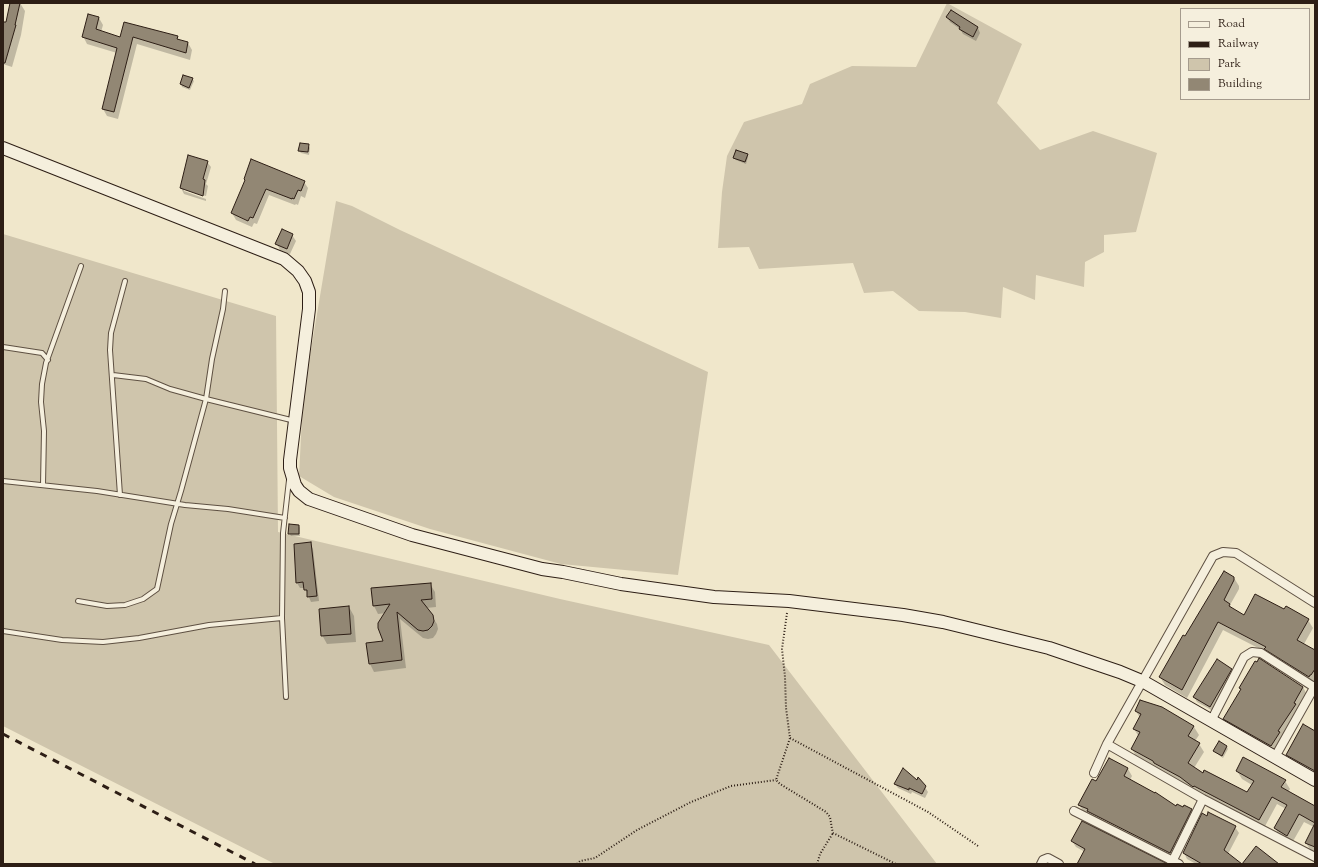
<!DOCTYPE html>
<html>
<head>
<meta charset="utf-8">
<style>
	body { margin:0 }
	#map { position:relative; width:1318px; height:867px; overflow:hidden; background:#f0e7cb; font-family:"Sorts Mill Goudy",serif }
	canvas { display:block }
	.frame { position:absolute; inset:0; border:4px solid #2d1e15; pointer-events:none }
	.legend { position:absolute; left:1180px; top:8px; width:130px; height:92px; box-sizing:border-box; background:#f5efdd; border:1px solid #a59b8d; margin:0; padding:5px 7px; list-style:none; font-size:12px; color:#2d1e15 }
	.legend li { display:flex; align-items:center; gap:8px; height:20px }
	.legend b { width:20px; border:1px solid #a59b8d }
</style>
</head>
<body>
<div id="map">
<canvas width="1318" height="867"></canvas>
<div class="frame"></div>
<ul class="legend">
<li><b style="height:5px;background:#f5efdd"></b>Road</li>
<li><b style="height:5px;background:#2d1e15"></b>Railway</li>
<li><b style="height:11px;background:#cfc5ac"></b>Park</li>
<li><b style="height:11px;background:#928774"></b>Building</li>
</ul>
</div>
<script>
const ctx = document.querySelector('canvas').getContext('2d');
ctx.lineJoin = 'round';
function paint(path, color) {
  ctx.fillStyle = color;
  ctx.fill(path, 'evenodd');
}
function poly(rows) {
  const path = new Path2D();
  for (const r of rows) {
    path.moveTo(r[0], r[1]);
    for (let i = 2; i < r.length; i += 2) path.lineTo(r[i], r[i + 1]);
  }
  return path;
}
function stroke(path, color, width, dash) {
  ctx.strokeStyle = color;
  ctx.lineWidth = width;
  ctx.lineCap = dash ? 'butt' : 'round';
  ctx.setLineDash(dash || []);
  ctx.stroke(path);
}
paint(poly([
	[947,3,1022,44,997,103,1040,150,1093,131,1157,153,1136,232,1104,235,1104,252,1085,262,1084,287,1036,275,1035,300,1003,287,1001,318,965,312,919,311,893,291,864,293,853,263,759,269,749,247,718,248,722,192,727,156,744,122,802,104,810,84,852,66,916,67],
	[336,201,352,206,400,230,708,372,678,575,561,564,430,529,334,497,299,476,303,397],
	[3,234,276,316,278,532,560,599,769,645,937,864,275,864,3,726]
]), '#cfc5ac');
paint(poly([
	[11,3,20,3,25,11,21,35,12,67,3,64,3,25,7,24],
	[951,12,978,28,980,33,976,41,963,34,960,29,950,22,947,17],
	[89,15,99,18,103,25,101,32,121,38,125,24,177,37,179,41,188,43,192,50,190,60,137,44,118,119,107,116,103,109,117,53,87,44,83,36],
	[192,79,194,81,190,90,182,87,181,84],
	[308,145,310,148,309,155,301,153,299,151],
	[747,155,748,157,746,164,736,160,734,158],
	[207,162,211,167,206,184,208,186,206,196,184,189,184,191,206,199,206,201,184,194,181,188],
	[246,181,304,182,308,188,305,198,301,196,298,205,296,204,295,205,269,195,257,224,254,223,252,227,236,220,232,213],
	[292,235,296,241,290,254,280,250,277,244],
	[299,526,300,528,300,536,291,536,289,533],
	[310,543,313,549,319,601,311,602,305,588,300,588,297,583],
	[1234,578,1239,586,1239,589,1230,605,1232,609,1244,616,1285,611,1308,620,1313,628,1304,644,1315,651,1315,682,1314,685,1268,653,1223,630,1187,698,1165,685,1160,677,1186,638],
	[430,584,435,592,436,607,426,608,437,624,438,629,436,634,433,638,428,639,423,638,400,619,406,668,374,672,370,664,367,644,385,642,386,613,378,614,374,606],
	[349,607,354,616,356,642,327,644,322,635],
	[1231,669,1234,674,1213,711,1197,702,1194,697],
	[1303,687,1307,695,1276,753,1228,726,1224,719,1242,690],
	[1136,711,1194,727,1199,735,1195,741,1199,744,1204,752,1194,768,1203,774,1248,794,1252,785,1242,779,1237,771,1285,781,1290,789,1288,792,1315,807,1315,853,1311,851,1306,843,1314,827,1304,822,1292,843,1280,837,1275,828,1286,809,1277,804,1264,828,1199,794,1137,758,1132,749,1139,737,1134,729,1140,718],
	[1315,732,1315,776,1292,763,1287,755],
	[1227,747,1228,749,1223,758,1216,753,1214,751],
	[1109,759,1128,769,1132,776,1130,780,1177,808,1191,809,1196,816,1174,860,1092,818,1090,814,1084,812,1079,805,1097,783],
	[895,784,925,787,928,792,925,798,912,792,911,794,898,788],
	[1235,827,1239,833,1228,854,1241,864,1196,864,1187,859,1184,853],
	[1072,841,1165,864,1078,864,1085,852,1076,847]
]), '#0003');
const building = poly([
	[10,3,20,3,15,25,16,25,5,63,3,63,3,22,6,22,10,3],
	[951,10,978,27,973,37,959,29,960,27,946,17,951,10],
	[88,14,99,17,96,29,120,37,124,22,178,36,177,39,188,42,186,53,133,37,114,112,102,109,117,48,82,37,88,14],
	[183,75,193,78,189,88,180,84,183,75],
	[300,143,309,144,308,152,298,151,300,143],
	[736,150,748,154,745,162,733,158,736,150],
	[188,155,208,161,203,179,205,180,203,196,180,188,188,155],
	[251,159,305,181,301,191,298,190,294,199,292,198,292,199,266,189,253,218,250,217,248,221,231,213,245,180,244,179,251,159],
	[282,229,293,234,287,249,275,244,282,229],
	[289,524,299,525,299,534,288,534,289,524],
	[311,542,317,596,307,597,307,590,304,590,303,582,296,583,294,544,311,542],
	[1224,571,1234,577,1234,580,1224,600,1230,604,1229,606,1244,615,1255,594,1284,609,1286,606,1309,619,1297,640,1315,650,1315,669,1311,675,1310,675,1309,677,1264,649,1266,647,1218,622,1182,690,1159,677,1183,635,1185,636,1224,571],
	[431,583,432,599,421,600,433,615,434,621,432,626,428,630,423,631,418,630,397,612,402,660,369,664,366,643,383,641,378,628,378,623,390,604,373,606,371,588,431,583],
	[349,606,351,634,321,636,319,609,349,606],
	[1259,658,1303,687,1294,703,1296,704,1278,731,1280,732,1271,746,1223,719,1241,689,1239,688,1255,661,1257,662,1259,658],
	[1217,659,1232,669,1210,707,1193,697,1217,659],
	[1140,700,1162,707,1194,726,1188,736,1200,743,1188,763,1203,773,1204,770,1247,792,1254,781,1236,771,1243,757,1286,780,1281,787,1315,806,1315,847,1305,843,1315,823,1299,814,1287,836,1274,828,1287,805,1272,797,1259,820,1194,786,1193,787,1180,777,1154,763,1153,761,1131,749,1140,732,1133,729,1141,714,1135,711,1140,700],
	[1303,724,1315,731,1315,771,1286,755,1303,724],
	[1219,741,1227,746,1222,756,1213,751,1219,741],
	[1109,758,1128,768,1124,776,1155,793,1155,792,1176,806,1177,804,1183,807,1184,805,1192,809,1170,853,1087,811,1088,809,1078,805,1092,779,1096,781,1109,758],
	[903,768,917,780,918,777,926,786,922,794,909,788,909,790,894,784,903,768],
	[1208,812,1236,826,1224,850,1242,864,1256,846,1279,864,1202,864,1183,853,1202,813,1207,816,1208,812],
	[1082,821,1166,863,1166,864,1077,864,1085,849,1071,841,1082,821]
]);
paint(building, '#928774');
stroke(building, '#2d1e15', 1);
const lane = poly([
	[3,347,42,353,48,360],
	[113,375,146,379,170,389,206,399,295,421],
	[3,481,97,491,185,505,228,509,285,518],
	[43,485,44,431,41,402,42,384,46,363,81,266],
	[120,495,110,350,111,333,125,281],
	[78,601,107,606,125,605,143,599,157,589,171,524,181,491,206,399,212,359,223,309,225,291],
	[3,631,62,640,103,642,139,638,209,625,282,618],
	[286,697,282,618,283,533,289,480]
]);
const street = poly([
	[1211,721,1244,657,1252,652,1261,653,1314,687],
	[1107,744,1203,799,1315,857],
	[1275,757,1315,686],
	[1094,773,1107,744,1213,556,1223,552,1236,553,1315,603],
	[1074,811,1179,864],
	[1041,864,1043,860,1048,858,1059,864],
	[1171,864,1203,799]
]);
const secondary = poly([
	[3,148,284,259,298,271,305,281,309,292,309,309,290,460,290,468,295,485,299,491,309,499,412,535,542,569,563,572,621,584,714,597,789,601,903,615,943,622,1049,648,1120,672,1144,682,1315,780]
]);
stroke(lane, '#5e5042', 6);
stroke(street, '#5e5042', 10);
stroke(secondary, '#2d1e15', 14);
stroke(poly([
	[787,613,782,649,785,677,786,708,790,738,776,780,780,784,826,812,830,817,832,829,833,833,835,834,896,864],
	[790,738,928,812,978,846],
	[577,864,580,861,595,858,637,830,691,802,731,786,776,780],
	[817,864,820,854,833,833]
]), '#2d1e15', 2, [1, 2]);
stroke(lane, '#f5efdd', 4);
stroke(street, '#f5efdd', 8);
stroke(secondary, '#f5efdd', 12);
stroke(poly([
	[3,734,255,864]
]), '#2d1e15', 3, [7, 7]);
</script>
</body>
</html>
